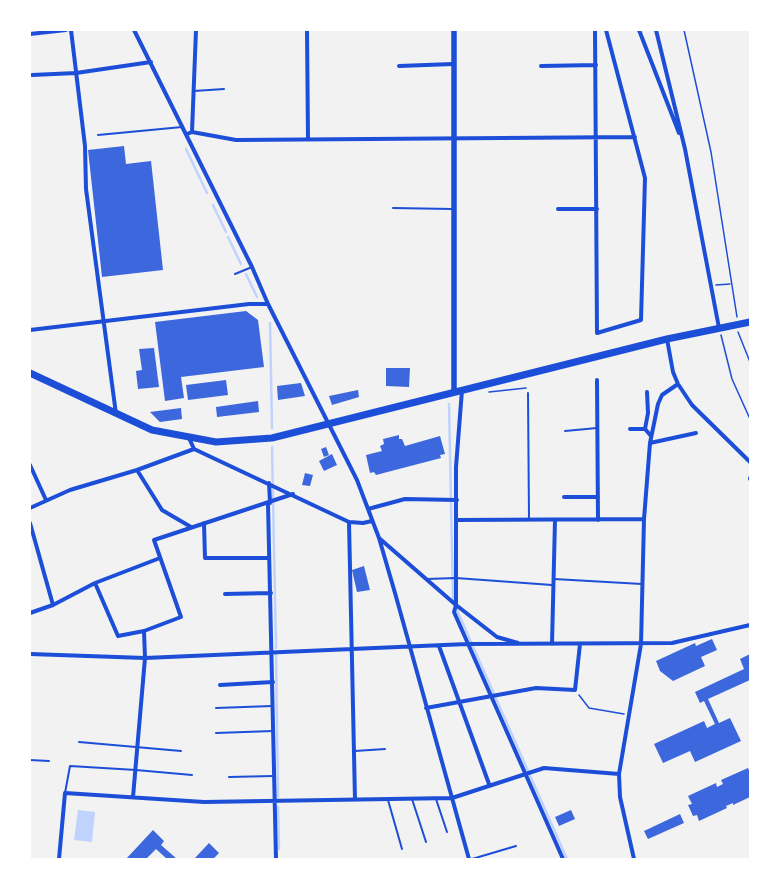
<!DOCTYPE html>
<html>
<head>
<meta charset="utf-8">
<style>
	body { margin:0 }
	#map { position:relative; width:780px; height:889px; overflow:hidden; background:#f2f2f2; font-family:Montserrat,sans-serif }
	canvas { display:block }
	.frame { position:absolute; inset:0; border:31px solid #fff; pointer-events:none }
</style>
</head>
<body>
<div id="map">
<canvas width="780" height="889"></canvas>
<div class="frame"></div>
</div>
<script>
const ctx = document.querySelector('canvas').getContext('2d');
ctx.lineJoin = 'round';
function paint(path, color) {
  ctx.fillStyle = color;
  ctx.fill(path, 'evenodd');
}
function poly(rows) {
  const path = new Path2D();
  for (const r of rows) {
    path.moveTo(r[0], r[1]);
    for (let i = 2; i < r.length; i += 2) path.lineTo(r[i], r[i + 1]);
  }
  return path;
}
function stroke(path, color, width, dash) {
  ctx.strokeStyle = color;
  ctx.lineWidth = width;
  ctx.lineCap = dash ? 'butt' : 'round';
  ctx.setLineDash(dash || []);
  ctx.stroke(path);
}
paint(poly([
	[78,810,95,812,92,842,74,840]
]), '#bfd3fe');
stroke(poly([
	[186,149,207,193],
	[213,205,226,232],
	[228,237,241,264],
	[246,274,257,297],
	[270,323,272,428],
	[449,404,453,599,454,603],
	[272,447,276,648],
	[456,608,567,859],
	[276,655,278,797],
	[278,807,279,849]
]), '#bfd3fe', 2.5);
paint(poly([
	[124,146,126,164,151,161,163,270,102,277,88,150],
	[246,311,258,320,264,367,181,377,184,398,165,401,155,322],
	[154,348,159,387,138,389,136,371,142,370,139,349],
	[386,368,410,368,409,387,386,386],
	[226,380,228,395,188,400,186,385],
	[301,383,305,396,278,400,277,386],
	[358,390,359,397,332,405,329,396],
	[258,401,259,412,217,417,216,407],
	[181,408,182,419,160,422,150,412],
	[399,435,399,439,402,439,405,446,440,436,445,454,440,455,441,458,376,475,374,472,370,473,366,455,382,451,380,446,384,444,383,439],
	[326,447,329,455,324,457,321,449],
	[332,454,337,465,324,471,319,461],
	[305,473,313,475,310,486,302,485],
	[364,566,370,590,357,592,352,570],
	[712,639,717,650,701,657,705,666,673,681,660,671,656,661,695,643,696,646],
	[750,654,750,680,708,699,719,723,730,718,741,741,695,762,690,751,663,763,654,744,704,721,707,728,715,724,704,701,700,703,695,692,744,669,740,659],
	[748,768,750,773,750,797,733,805,733,803,726,806,727,808,699,821,697,815,693,816,688,805,692,804,688,796,716,783,717,787,723,784,721,780],
	[571,810,575,819,559,826,555,817],
	[680,814,684,823,648,839,644,831],
	[153,830,164,841,161,845,177,859,167,859,156,849,146,859,126,859],
	[209,843,219,853,213,859,194,859]
]), '#3d67dc');
stroke(poly([
	[684,30,711,152,737,317],
	[716,285,730,284],
	[738,332,750,362],
	[721,335,732,379,750,419],
	[489,392,526,388],
	[579,695,589,708,624,714]
]), '#1d4ed8', 1.5);
stroke(poly([
	[194,91,224,89],
	[98,135,182,127],
	[393,208,452,209],
	[235,274,252,267],
	[528,393,529,519],
	[565,431,597,428],
	[427,579,456,578,552,585],
	[554,579,642,584],
	[216,708,272,706],
	[216,733,273,731],
	[79,742,181,751],
	[355,751,385,749],
	[30,760,49,761],
	[229,777,273,776],
	[65,793,70,766,136,770,192,775],
	[412,799,426,842],
	[436,799,447,832],
	[388,800,402,849],
	[472,859,516,846]
]), '#1d4ed8', 2);
stroke(poly([
	[71,30,85,146,86,189,116,414],
	[134,30,252,267,268,304,357,480,379,538,395,593,469,859],
	[307,30,308,139],
	[595,30,597,333,641,320,645,178,606,30],
	[639,30,679,133],
	[656,30,685,149,719,328],
	[30,34,66,30],
	[399,66,453,64],
	[541,66,596,65],
	[32,75,76,73,151,62],
	[192,132,196,30],
	[187,134,192,132,236,140,635,137],
	[558,209,597,209],
	[30,330,249,304,268,304],
	[667,339,673,372,678,384,692,405,750,462],
	[597,380,598,520],
	[462,390,456,467,456,605,454,612,563,859],
	[647,392,648,413,645,429,651,436],
	[630,429,645,429],
	[189,438,194,449,349,522,363,523,372,521],
	[650,443,696,433],
	[30,465,46,500],
	[137,470,162,510,191,527],
	[750,478,750,479],
	[269,483,270,503],
	[564,497,598,497],
	[268,504,276,859],
	[30,508,70,490,137,470,194,449],
	[368,509,405,499,457,500],
	[457,520,644,519],
	[349,522,355,800],
	[30,523,53,605],
	[204,523,205,558,269,558],
	[379,538,456,605,497,637,518,643],
	[95,583,118,636,144,631,181,617,154,540,293,494],
	[225,594,271,593],
	[30,613,53,605,95,583,160,558],
	[552,644,555,520],
	[439,646,489,784],
	[30,654,145,658,467,644,672,643,750,625],
	[220,685,273,682],
	[426,708,536,688,575,690,580,644],
	[133,797,145,658,144,631],
	[59,859,65,793,204,802,452,798,544,768,619,774],
	[634,859,620,797,619,774,641,644,644,519,650,443,658,404,662,395,678,384]
]), '#1d4ed8', 4);
stroke(poly([
	[454,30,454,392]
]), '#1d4ed8', 5.5);
stroke(poly([
	[30,373,152,430,216,442,272,438,667,339,750,322]
]), '#1d4ed8', 7);
</script>
</body>
</html>
